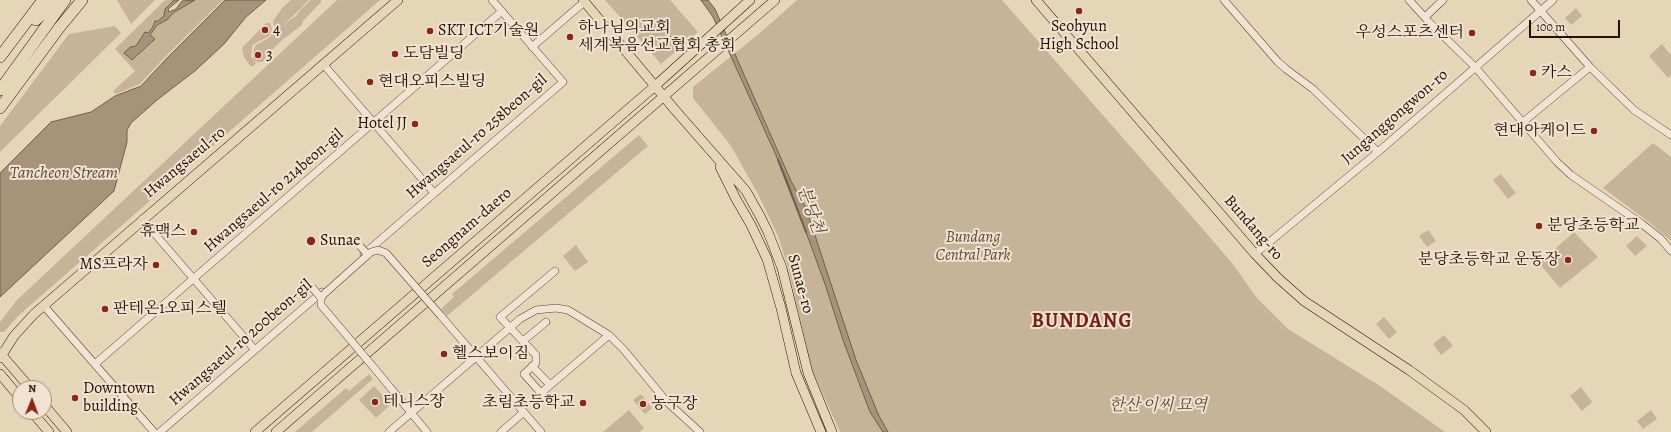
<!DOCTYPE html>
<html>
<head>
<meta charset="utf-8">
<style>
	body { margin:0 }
	#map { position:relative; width:1671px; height:432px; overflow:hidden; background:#e6d6b8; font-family:Alegreya,serif }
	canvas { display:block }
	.north { position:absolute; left:12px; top:380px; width:40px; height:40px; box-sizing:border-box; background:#efe4d1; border:1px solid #a18e7f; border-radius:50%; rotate:1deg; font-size:11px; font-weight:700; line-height:16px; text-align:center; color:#2c0d03 }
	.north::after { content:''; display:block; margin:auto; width:14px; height:18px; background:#8f2418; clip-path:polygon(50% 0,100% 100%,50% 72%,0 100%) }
	.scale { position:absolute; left:1529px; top:20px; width:91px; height:18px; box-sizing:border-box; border:2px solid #2c0d03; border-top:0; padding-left:5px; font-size:12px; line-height:14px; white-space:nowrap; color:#2c0d03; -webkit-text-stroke:3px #efe4d1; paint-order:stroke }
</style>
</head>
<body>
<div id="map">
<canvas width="1671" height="432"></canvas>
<div class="north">N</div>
<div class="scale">100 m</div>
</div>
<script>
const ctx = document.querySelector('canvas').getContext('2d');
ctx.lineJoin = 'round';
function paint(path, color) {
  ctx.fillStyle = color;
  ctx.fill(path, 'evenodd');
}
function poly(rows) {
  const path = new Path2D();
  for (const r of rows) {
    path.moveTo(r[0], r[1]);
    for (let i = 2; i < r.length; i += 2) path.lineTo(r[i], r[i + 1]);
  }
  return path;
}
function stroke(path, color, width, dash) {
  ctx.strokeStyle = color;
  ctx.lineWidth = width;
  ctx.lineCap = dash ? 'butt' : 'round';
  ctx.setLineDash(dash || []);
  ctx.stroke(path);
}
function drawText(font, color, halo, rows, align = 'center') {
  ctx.font = font + ' Alegreya,"Noto Serif KR",serif';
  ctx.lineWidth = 4;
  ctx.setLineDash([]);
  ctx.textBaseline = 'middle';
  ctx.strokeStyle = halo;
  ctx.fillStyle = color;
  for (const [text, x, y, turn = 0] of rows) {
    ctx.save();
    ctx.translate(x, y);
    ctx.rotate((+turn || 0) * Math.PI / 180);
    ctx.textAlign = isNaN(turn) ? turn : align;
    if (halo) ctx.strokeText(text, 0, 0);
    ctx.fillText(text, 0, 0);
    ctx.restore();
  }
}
paint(poly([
	[117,0,155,0,131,24],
	[165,0,174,0,165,9,164,16,153,24,148,34,145,32,136,46,130,47,124,53,132,60,155,39,150,35,157,25,167,20,173,13,195,0,223,0,166,56,140,84,116,94,113,91,135,71,115,49],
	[291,0,309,0,292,17,281,26,274,26,273,21,275,18,282,8],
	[311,0,321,0,321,2,303,21,302,25,282,40,269,53,263,62,257,62,253,59,254,48,256,45,270,37,273,31,296,16,300,10],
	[337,0,380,0,18,316,4,332,0,332,0,322,17,300],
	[605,0,670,0,698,32,661,64],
	[797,0,1002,0,1201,227,1232,263,1257,298,1288,329,1380,386,1445,432,840,432,812,370,788,267,778,236,759,196,731,146,693,98,693,87,760,33],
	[1576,8,1582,16,1571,25,1565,18],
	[266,23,270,23,272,29,269,36,254,44,252,47,251,57,256,63,253,66,250,66,244,57,242,48],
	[115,26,121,33,0,152,0,126,69,34],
	[1662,44,1671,55,1671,75,1668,78,1649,56],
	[639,135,648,146,447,316,441,309,454,297,452,294],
	[1653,143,1671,157,1671,241,1650,223,1603,188],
	[1501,174,1516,193,1508,199,1493,180],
	[1428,230,1436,241,1427,247,1419,236],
	[1574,232,1598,257,1560,288,1539,263],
	[1637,236,1647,246,1635,256,1626,246],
	[576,245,588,262,575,271,563,256],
	[1384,317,1397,332,1389,339,1376,324],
	[1444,335,1453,346,1441,355,1433,344],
	[369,374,373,379,312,432,295,432,346,388,349,391],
	[374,386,391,404,376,418,359,400],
	[1581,387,1592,402,1582,411,1570,396],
	[641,394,652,408,645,414,633,400],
	[629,410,644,428,639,432,603,432],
	[1651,410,1657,419,1643,429,1637,421]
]), '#c6b499');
const water = poly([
	[174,0,179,0,168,9,169,12,176,9,182,1,195,0,173,13,167,20,157,25,150,35,155,39,132,60,124,53,130,47,136,46,145,32,148,33,152,28,155,21,158,21,164,16,165,9,174,0],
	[225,0,266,0,246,17,224,44,196,70,157,100,131,123,127,130,127,142,114,191,0,297,0,173,51,122,91,112,115,96,141,86,168,57,225,0],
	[701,0,708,0,715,9,791,181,806,208,856,360,879,416,888,432,883,432,870,412,843,340,825,284,785,175,713,17,701,0]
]);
paint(water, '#a7927a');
stroke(water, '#765d4a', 1);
stroke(poly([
	[778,160,806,232]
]), '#765d4a', 2);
const minor = poly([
	[1224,0,1278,62,1286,69,1313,89,1378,152],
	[1409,0,1429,22,1475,67,1557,162,1571,175,1642,224,1661,239,1671,251],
	[1531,0,1590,67,1634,110,1671,135],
	[1425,17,1443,0],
	[532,47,584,2],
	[324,65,434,193],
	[1523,122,1590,67],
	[142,219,255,350],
	[364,254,563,82,492,0],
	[1255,254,1378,152,1553,0],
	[555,271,500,317,536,355,536,363,524,374,541,393,609,335],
	[44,306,154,432],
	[441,316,541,432],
	[523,341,546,322],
	[95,364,502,11],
	[532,366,550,385],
	[375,369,427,432],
	[160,432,322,292],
	[389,432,520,319,536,310,556,308,568,310,609,335,624,350,667,402,700,432],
	[501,432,524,412]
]);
const major = poly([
	[583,0,675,110,746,191,760,216,768,232,782,268,808,373,832,432],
	[1036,0,1255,254,1278,278,1304,301,1409,370,1464,410,1486,432],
	[720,167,736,199,751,225,767,259,781,308,796,373,821,432],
	[0,353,30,388],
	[0,358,14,336,34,314,398,0],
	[0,374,20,398],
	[44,405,67,432],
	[32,412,49,432],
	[255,432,655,86,750,0],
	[276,432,775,0]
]);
const highway = poly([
	[36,20,55,0],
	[0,57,43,0],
	[0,90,65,0],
	[0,108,59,28,82,0]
]);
stroke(minor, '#5a3f30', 8);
stroke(major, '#2c0d03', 10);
stroke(highway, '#2c0d03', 12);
stroke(minor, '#efe4d1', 7);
stroke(major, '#e6d6b8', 9);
stroke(highway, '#e6d6b8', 11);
const minorBridge = poly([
	[360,246,368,255],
	[312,287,321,298],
	[375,369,321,305,321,298,324,294,371,252,378,250,386,253,441,316]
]);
stroke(minorBridge, '#5a3f30', 8, []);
stroke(minorBridge, '#efe4d1', 7);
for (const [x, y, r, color] of [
	[1079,11,4,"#8f2418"],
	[265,30,4,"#8f2418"],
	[430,31,4,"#8f2418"],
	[1472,33,4,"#8f2418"],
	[570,37,4,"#8f2418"],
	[395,54,4,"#8f2418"],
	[258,55,4,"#8f2418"],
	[1533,73,4,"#8f2418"],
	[370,82,4,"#8f2418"],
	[415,124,4,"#8f2418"],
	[1594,131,4,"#8f2418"],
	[1539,226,4,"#8f2418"],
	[194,232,4,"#8f2418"],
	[311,241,5,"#8f2418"],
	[1568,260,4,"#8f2418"],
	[156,265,4,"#8f2418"],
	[105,309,4,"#8f2418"],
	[444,354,4,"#8f2418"],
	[75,398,4,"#8f2418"],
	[375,402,4,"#8f2418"],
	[583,403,4,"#8f2418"],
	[643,404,4,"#8f2418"]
]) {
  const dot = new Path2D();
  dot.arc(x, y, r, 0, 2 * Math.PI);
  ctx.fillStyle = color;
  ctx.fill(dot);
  stroke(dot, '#efe4d1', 1.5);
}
drawText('16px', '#2c0d03', '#efe4d1', [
	["Seohyun",1079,27,"center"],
	["High School",1079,45,"center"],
	["하나님의교회",578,28],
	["세계복음선교협회 총회",578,46],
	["4",273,30],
	["SKT ICT기술원",438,31],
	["우성스포츠센터",1464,33,"right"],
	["도담빌딩",403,54],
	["3",266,55],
	["카스",1541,73],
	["현대오피스빌딩",378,82],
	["Hotel JJ",407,124,"right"],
	["현대아케이드",1586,131,"right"],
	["분당초등학교",1547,226],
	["휴맥스",186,232,"right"],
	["Sunae",320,241],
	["분당초등학교 운동장",1560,260,"right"],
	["MS프라자",148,265,"right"],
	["판테온1오피스텔",113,309],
	["헬스보이짐",452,354],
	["Downtown",83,389],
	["building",83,407],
	["테니스장",383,402],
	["초림초등학교",575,403,"right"],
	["농구장",651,404]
], 'left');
drawText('16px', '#2c0d03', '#efe4d1', [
	["Junganggongwon-ro",1395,117,-41],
	["Hwangsaeul-ro 258beon-gil",477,137,-41],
	["Hwangsaeul-ro",185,163,-40],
	["Hwangsaeul-ro 214beon-gil",274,191,-41],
	["Seongnam-daero",467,228,-41],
	["Bundang-ro",1253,228,49],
	["Sunae-ro",800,284,75],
	["Hwangsaeul-ro 200beon-gil",241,343,-41]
]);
drawText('italic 16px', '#624738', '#efe4d1', [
	["Bundang",973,238],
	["Central Park",973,256],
	["한산 이씨 묘역",1158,406]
]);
drawText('italic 17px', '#634939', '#efe4d1', [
	["Tancheon Stream",64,174],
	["분당천",810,210,70]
]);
ctx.letterSpacing = '1px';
drawText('bold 20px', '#7a1f14', '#efe4d1', [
	["BUNDANG",1082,322]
]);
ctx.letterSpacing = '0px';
</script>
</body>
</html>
